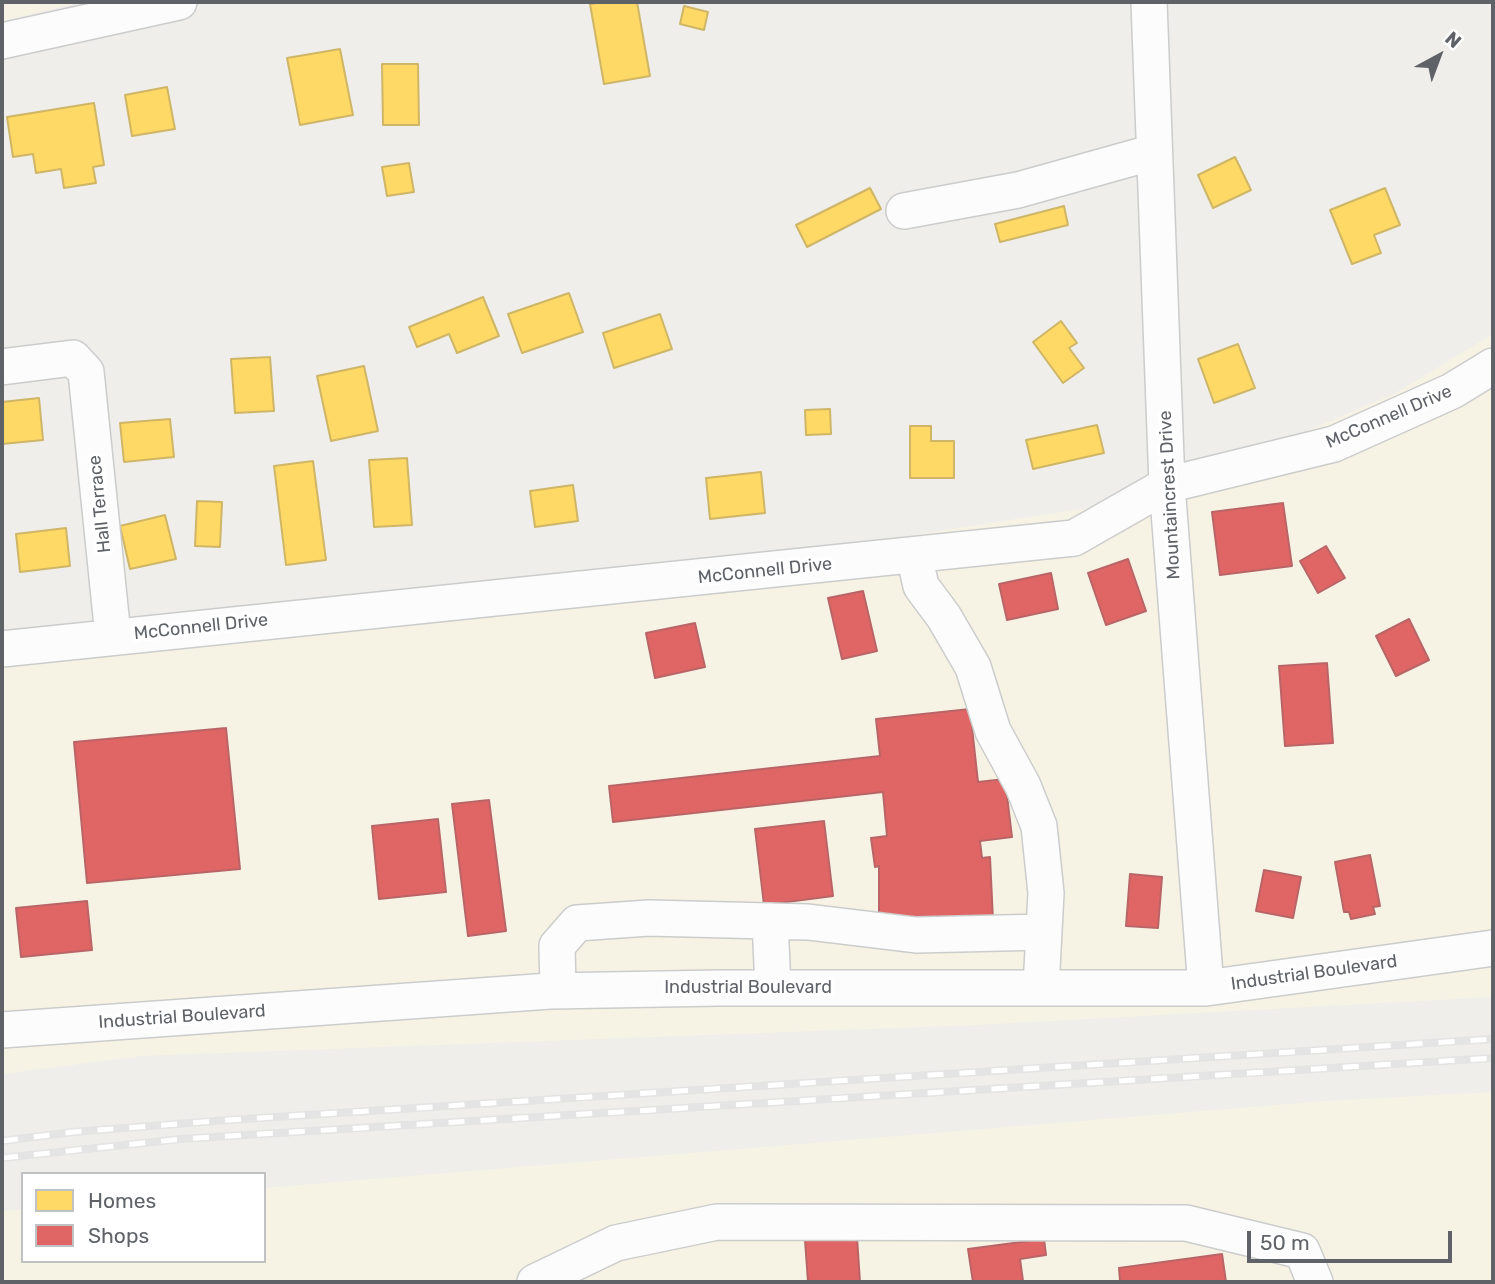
<!DOCTYPE html>
<html>
<head>
<meta charset="utf-8">
<style>
	body { margin:0 }
	#map { position:relative; width:1495px; height:1284px; overflow:hidden; background:#efeeea; font-family:Rubik,sans-serif }
	canvas { display:block }
	.frame { position:absolute; inset:0; border:4px solid #5f6368; pointer-events:none }
	.legend { position:absolute; left:21px; top:1172px; width:245px; height:91px; box-sizing:border-box; background:#fff; border:2px solid #bfc1c3; margin:0; padding:9px 12px; list-style:none; font-size:21px; color:#5f6368 }
	.legend li { display:flex; align-items:center; gap:14px; height:35px }
	.legend b { width:35px; border:2px solid #bfc1c3 }
	.north { position:absolute; left:1404px; top:21px; width:70px; height:70px; -webkit-text-stroke:5px #fff; paint-order:stroke; rotate:41deg; font-size:19px; font-weight:700; line-height:28px; text-align:center; color:#5f6368 }
	.north::after { content:''; display:block; margin:auto; width:24px; height:32px; background:#5f6368; clip-path:polygon(50% 0,100% 100%,50% 72%,0 100%) }
	.scale { position:absolute; left:1247px; top:1231px; width:205px; height:32px; box-sizing:border-box; border:4px solid #5f6368; border-top:0; padding-left:9px; font-size:21px; line-height:24px; white-space:nowrap; color:#5f6368; -webkit-text-stroke:5px #fff; paint-order:stroke }
</style>
</head>
<body>
<div id="map">
<canvas width="1495" height="1284"></canvas>
<div class="frame"></div>
<ul class="legend">
<li><b style="height:19px;background:#ffd966"></b>Homes</li>
<li><b style="height:19px;background:#e06666"></b>Shops</li>
</ul>
<div class="north">N</div>
<div class="scale">50 m</div>
</div>
<script>
const ctx = document.querySelector('canvas').getContext('2d');
ctx.lineJoin = 'round';
function paint(path, color) {
  ctx.fillStyle = color;
  ctx.fill(path, 'evenodd');
}
function poly(rows) {
  const path = new Path2D();
  for (const r of rows) {
    path.moveTo(r[0], r[1]);
    for (let i = 2; i < r.length; i += 2) path.lineTo(r[i], r[i + 1]);
  }
  return path;
}
function stroke(path, color, width, dash) {
  ctx.strokeStyle = color;
  ctx.lineWidth = width;
  ctx.lineCap = dash ? 'butt' : 'round';
  ctx.setLineDash(dash || []);
  ctx.stroke(path);
}
function drawText(font, color, halo, rows, align = 'center') {
  ctx.font = font + ' Rubik,sans-serif';
  ctx.lineWidth = 7;
  ctx.setLineDash([]);
  ctx.textBaseline = 'middle';
  ctx.strokeStyle = halo;
  ctx.fillStyle = color;
  for (const [text, x, y, turn = 0] of rows) {
    ctx.save();
    ctx.translate(x, y);
    ctx.rotate((+turn || 0) * Math.PI / 180);
    ctx.textAlign = isNaN(turn) ? turn : align;
    if (halo) ctx.strokeText(text, 0, 0);
    ctx.fillText(text, 0, 0);
    ctx.restore();
  }
}
paint(poly([
	[2,2,83,2,2,21],
	[1493,334,1493,997,976,1025,141,1056,2,1074,2,659,272,634,1146,499,1394,394],
	[1493,1092,1493,1282,2,1282,2,1211,23,1209,23,1261,264,1261,264,1188,1325,1101]
]), '#f7f3e4');
const homes = poly([
	[603,2,637,2,650,76,604,84,590,4,603,2],
	[684,6,708,12,704,30,680,24,684,6],
	[340,49,353,115,300,125,287,58,340,49],
	[382,64,418,64,419,125,383,125,382,64],
	[167,87,175,129,132,136,125,95,167,87],
	[94,103,104,165,93,167,96,183,64,188,61,169,36,173,33,154,13,157,7,117,94,103],
	[1235,157,1251,190,1213,208,1198,175,1235,157],
	[409,163,414,192,387,196,382,167,409,163],
	[870,188,881,209,807,247,796,225,870,188],
	[1385,188,1400,225,1374,235,1381,253,1352,264,1330,210,1385,188],
	[1064,206,1068,225,1000,242,995,224,1064,206],
	[569,293,583,332,522,353,508,314,569,293],
	[483,297,499,336,457,353,449,334,417,347,409,327,483,297],
	[660,314,672,349,614,368,603,333,660,314],
	[1061,321,1077,343,1069,348,1084,368,1063,383,1033,342,1061,321],
	[1238,344,1255,388,1214,403,1198,359,1238,344],
	[270,357,274,411,235,413,231,359,270,357],
	[364,366,378,431,331,441,317,376,364,366],
	[39,398,43,440,2,444,2,402,39,398],
	[830,409,831,434,806,435,805,410,830,409],
	[170,419,174,457,124,462,120,423,170,419],
	[1097,425,1104,453,1033,469,1026,440,1097,425],
	[910,426,931,426,931,441,954,441,954,478,910,478,910,426],
	[407,458,412,525,374,527,369,460,407,458],
	[313,461,326,560,286,565,274,466,313,461],
	[761,472,765,513,710,519,706,478,761,472],
	[573,485,578,521,535,527,530,491,573,485],
	[197,501,222,502,220,547,195,546,197,501],
	[165,515,176,559,130,569,120,526,165,515],
	[66,528,70,566,20,572,16,534,66,528]
]);
paint(homes, '#ffd966');
stroke(homes, '#cfb667', 2);
const shops = poly([
	[1283,503,1292,566,1220,575,1212,512,1283,503],
	[1326,546,1345,578,1318,593,1300,561,1326,546],
	[1128,559,1146,611,1106,625,1088,573,1128,559],
	[1051,573,1058,609,1007,620,999,584,1051,573],
	[863,591,877,651,842,659,828,598,863,591],
	[1409,619,1429,660,1396,676,1376,636,1409,619],
	[695,623,705,667,655,678,646,633,695,623],
	[1327,663,1333,743,1285,746,1279,666,1327,663],
	[970,709,978,782,1005,779,1012,837,980,841,982,858,990,857,993,920,879,923,879,866,875,867,871,838,887,836,883,792,613,822,609,786,880,756,876,719,970,709],
	[226,728,240,869,87,883,74,742,226,728],
	[489,800,506,931,468,936,452,804,489,800],
	[438,819,446,892,379,899,372,826,438,819],
	[824,821,833,896,764,905,755,829,824,821],
	[1370,855,1380,906,1373,907,1375,914,1351,919,1349,912,1344,912,1335,862,1370,855],
	[1264,870,1301,877,1293,918,1256,911,1264,870],
	[1130,874,1162,877,1158,928,1126,926,1130,874],
	[87,901,92,950,21,957,16,908,87,901],
	[857,1237,860,1282,808,1282,805,1240,857,1237],
	[1044,1239,1046,1255,1020,1259,1023,1281,973,1282,968,1249,1044,1239],
	[1222,1254,1226,1282,1113,1282,1120,1281,1119,1268,1222,1254]
]);
paint(shops, '#e06666');
stroke(shops, '#b96567', 2);
const minor = poly([
	[1149,2,1167,485,1206,988],
	[2,41,179,2],
	[904,211,1018,190,1154,152],
	[2,367,73,358,86,372,113,636],
	[914,555,921,586,944,617,973,667,993,731,1023,786,1039,826,1046,893,1041,988],
	[2,649,1074,538,1167,485,1334,444,1452,391,1493,366],
	[770,921,773,987],
	[558,991,557,946,577,923,649,918,808,922,916,935,1044,932],
	[2,1030,550,991,719,988,1206,988,1493,948],
	[535,1282,616,1243,717,1222,1186,1223,1302,1251,1315,1282]
]);
stroke(minor, '#cbcccc', 38);
stroke(minor, '#fdfcfc', 35);
const rail = poly([
	[2,1141,73,1132,228,1120,1493,1039],
	[2,1158,181,1139,1493,1058]
]);
stroke(rail, '#e4e4e4', 8);
stroke(rail, '#fff', 5, [16]);
drawText('18px', '#5f6368', '#fff', [
	["McConnell Drive",1389,417,-23],
	["Mountaincrest Drive",1170,495,-93],
	["Hall Terrace",100,504,-96],
	["McConnell Drive",765,571,-6],
	["McConnell Drive",201,627,-6],
	["Industrial Boulevard",1314,973,-8],
	["Industrial Boulevard",748,988],
	["Industrial Boulevard",182,1017,-4]
]);
</script>
</body>
</html>
